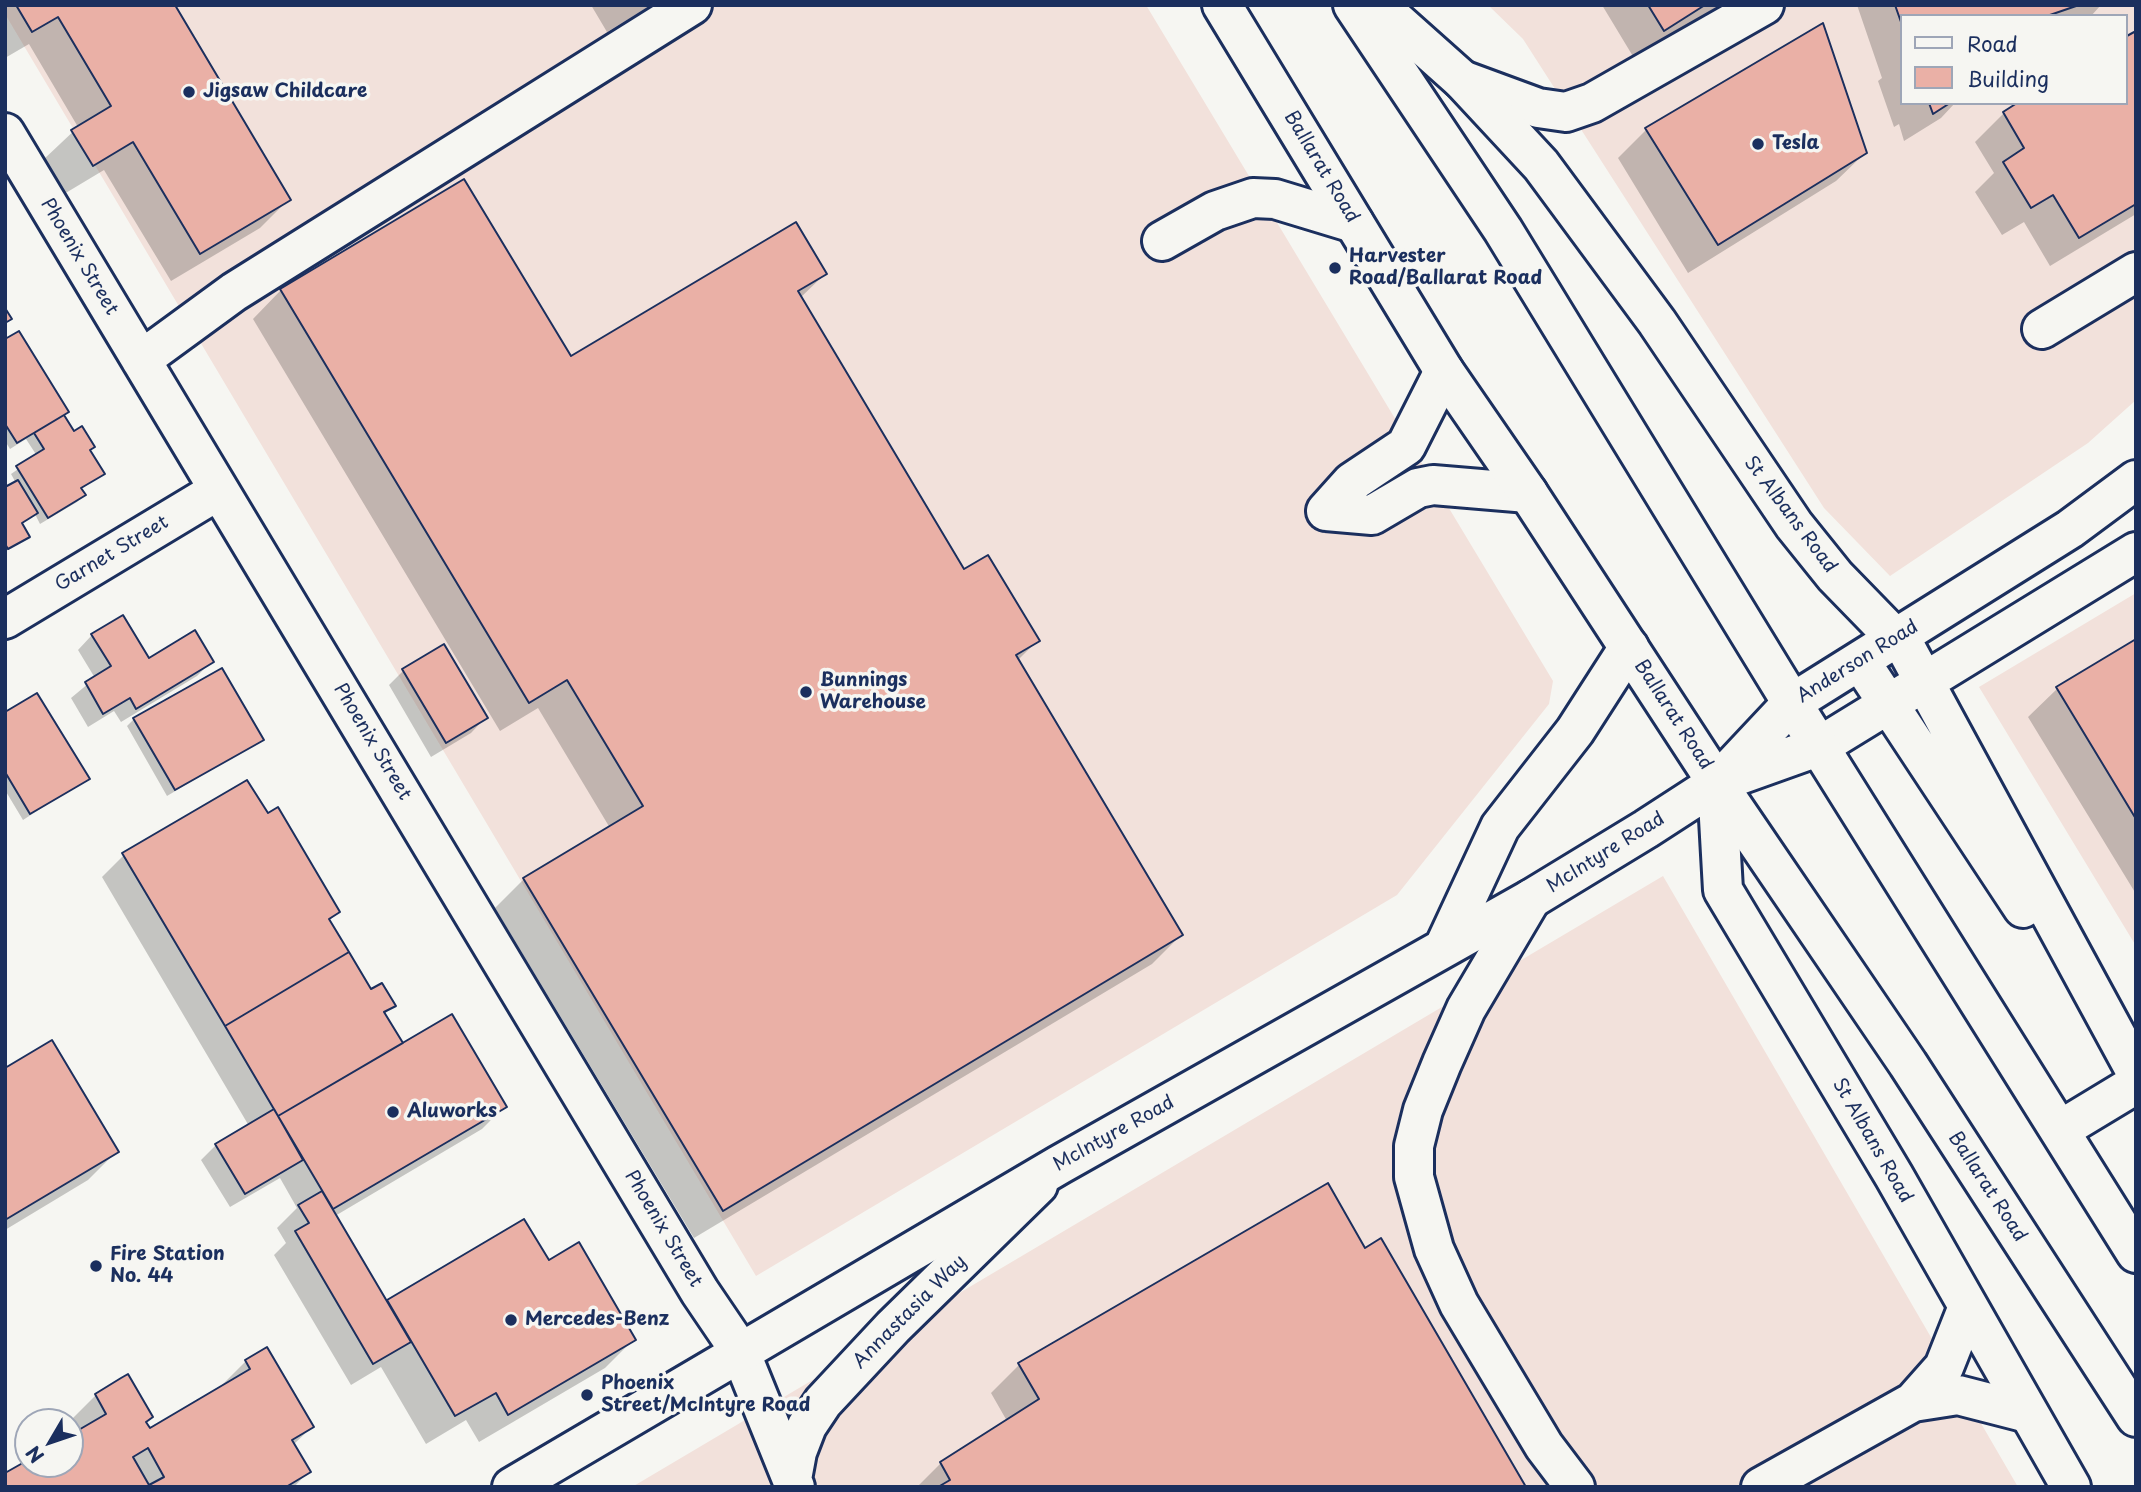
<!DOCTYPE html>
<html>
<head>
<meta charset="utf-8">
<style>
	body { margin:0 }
	#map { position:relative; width:2141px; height:1492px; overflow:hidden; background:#f6f6f2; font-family:"Playpen Sans",sans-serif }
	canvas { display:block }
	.frame { position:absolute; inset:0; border:7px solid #1b2f5e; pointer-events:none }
	.legend { position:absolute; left:1900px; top:14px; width:228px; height:91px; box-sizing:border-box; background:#f6f6f2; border:2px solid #9ea6b7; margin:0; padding:9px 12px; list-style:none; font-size:21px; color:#1b2f5e }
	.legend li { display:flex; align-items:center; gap:14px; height:35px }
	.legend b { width:35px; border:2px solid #9ea6b7 }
	.north { position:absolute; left:14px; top:1408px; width:70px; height:70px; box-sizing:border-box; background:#f6f6f2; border:2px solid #9ea6b7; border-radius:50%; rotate:231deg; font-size:19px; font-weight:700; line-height:28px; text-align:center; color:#1b2f5e }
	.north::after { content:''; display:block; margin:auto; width:24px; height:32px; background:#1b2f5e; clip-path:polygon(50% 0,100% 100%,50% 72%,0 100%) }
</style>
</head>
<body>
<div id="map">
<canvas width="2141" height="1492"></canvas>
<div class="frame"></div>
<ul class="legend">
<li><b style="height:9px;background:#f6f6f2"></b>Road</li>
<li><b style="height:19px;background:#eab0a6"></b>Building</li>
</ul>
<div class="north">N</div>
</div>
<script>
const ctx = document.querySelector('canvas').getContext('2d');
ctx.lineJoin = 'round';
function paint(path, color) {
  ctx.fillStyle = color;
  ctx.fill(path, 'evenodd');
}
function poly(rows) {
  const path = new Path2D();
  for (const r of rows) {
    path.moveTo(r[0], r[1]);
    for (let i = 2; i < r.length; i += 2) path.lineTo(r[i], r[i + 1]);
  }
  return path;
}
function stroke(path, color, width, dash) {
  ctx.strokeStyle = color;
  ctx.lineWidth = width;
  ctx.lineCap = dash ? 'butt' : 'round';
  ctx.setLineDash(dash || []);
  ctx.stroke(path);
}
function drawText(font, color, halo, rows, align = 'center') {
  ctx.font = font + ' "Playpen Sans",sans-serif';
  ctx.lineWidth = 7;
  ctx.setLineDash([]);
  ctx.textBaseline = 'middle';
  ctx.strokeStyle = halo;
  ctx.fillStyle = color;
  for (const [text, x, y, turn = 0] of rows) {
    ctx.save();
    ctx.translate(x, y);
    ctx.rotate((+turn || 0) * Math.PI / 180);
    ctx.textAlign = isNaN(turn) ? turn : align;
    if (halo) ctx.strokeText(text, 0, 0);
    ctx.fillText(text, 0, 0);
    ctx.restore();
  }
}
paint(poly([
	[5,5,1146,5,1553,681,1549,704,1397,895,756,1276,5,14],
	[1488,5,2136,5,2136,400,2088,443,1890,576,1824,508,1523,39],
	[1901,16,2125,16,2125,103,1901,103],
	[2136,593,2136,946,1979,687],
	[1663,876,2018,1487,632,1487]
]), '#f2e1db');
paint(poly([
	[5,5,172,5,289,199,260,228,171,281,104,170,64,194,43,160,78,127,29,44,5,58],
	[591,5,651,5,607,32],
	[1602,5,1721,5,1634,58],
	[1857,5,2101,5,2091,16,1901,16,1901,103,1955,103,1941,118,1904,141,1899,124,1894,127,1878,81,1882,78],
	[2136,33,2136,214,2050,266,2024,222,2002,235,1975,192,1994,173,1975,142,2004,113,2020,103,2125,103],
	[1646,130,1865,153,1836,181,1688,273,1618,158],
	[825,274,800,298,963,572,1038,640,1017,661,1181,935,1152,964,694,1238,495,908,524,879,610,828,538,708,500,731,253,319,281,290,570,359],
	[5,341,74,433,93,447,88,452,102,474,80,490,84,495,77,502,40,524,35,514,21,524,28,536,5,552,5,489,16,483,11,474,37,456,26,439,10,449,5,441],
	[92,635,148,661,211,662,197,676,121,722,114,711,88,727,71,698,95,678,78,650],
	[2136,641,2136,894,2028,717,2057,689],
	[403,671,485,718,471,733,431,757,389,685],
	[5,714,87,779,23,820,5,790],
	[134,719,261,740,167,796,127,726],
	[267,815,338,912,329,921,370,991,393,1005,384,1015,402,1046,504,1107,482,1129,335,1216,386,1303,524,1222,548,1262,634,1339,605,1368,479,1442,466,1420,426,1444,381,1367,351,1385,274,1255,286,1243,277,1228,297,1208,280,1178,230,1207,201,1160,216,1145,249,1126,102,877,124,855],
	[5,1070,117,1151,88,1180,5,1230],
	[1364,1250,1524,1487,917,1487,941,1463,1007,1421,991,1393,1019,1365],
	[246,1361,312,1427,293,1445,309,1471,294,1487,5,1487,28,1462,70,1464,70,1437,74,1435,69,1422,96,1395,151,1417,145,1423,149,1431,216,1391]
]), '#0003');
const building = poly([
	[16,5,175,5,291,200,200,254,133,142,93,166,71,130,111,106,58,17,32,32,16,5],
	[1648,5,1705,5,1664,31,1648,5],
	[1895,5,2079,5,2047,16,1901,16,1901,22,1895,5],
	[1823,23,1867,153,1718,245,1645,128,1823,23],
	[2136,31,2136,204,2079,238,2053,195,2031,208,2003,162,2024,148,2003,112,2017,103,2125,103,2125,37,2136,31],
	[1929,103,1950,103,1933,114,1929,103],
	[464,179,571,356,796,222,827,274,798,291,964,569,988,555,1040,641,1016,655,1183,935,723,1211,523,878,643,806,567,680,529,703,280,289,464,179],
	[5,308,12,319,5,323,5,308],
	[19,331,69,412,17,443,5,424,5,339,19,331],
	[64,415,74,431,82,426,95,447,90,450,105,474,81,488,86,495,48,518,16,466,44,449,34,433,64,415],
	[18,480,38,513,22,523,30,537,8,549,5,544,5,487,18,480],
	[123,615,149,658,195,630,214,662,136,709,130,698,103,714,85,682,111,666,91,634,123,615],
	[2136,639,2136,819,2056,687,2136,639],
	[444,644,488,718,446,743,402,669,444,644],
	[222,668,264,740,175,790,133,718,222,668],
	[37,693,90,779,30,814,5,772,5,712,37,693],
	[247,780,268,813,278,807,340,912,329,919,349,952,225,1026,122,853,247,780],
	[349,952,371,989,382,983,396,1006,384,1012,403,1043,278,1116,225,1026,349,952],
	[452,1014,507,1107,333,1209,278,1116,452,1014],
	[52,1040,119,1152,5,1220,5,1068,52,1040],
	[274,1109,303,1160,245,1194,215,1144,274,1109],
	[1328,1183,1365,1248,1381,1238,1526,1487,938,1487,950,1480,940,1462,1039,1399,1018,1363,1328,1183],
	[322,1191,411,1342,373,1364,295,1231,309,1223,298,1205,322,1191],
	[524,1219,549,1260,579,1242,636,1340,508,1415,496,1393,455,1416,387,1300,524,1219],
	[267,1347,314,1427,292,1440,311,1472,286,1487,5,1487,5,1473,28,1460,28,1464,70,1464,70,1435,106,1414,95,1394,121,1378,128,1374,153,1417,146,1422,150,1428,250,1369,245,1360,267,1347],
	[148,1448,164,1477,149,1485,133,1457,148,1448]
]);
paint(building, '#eab0a6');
stroke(building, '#1b2f5e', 2);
const minor = poly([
	[1462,80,1538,108,1566,112,1592,103,1764,5],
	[5,133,700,1292,740,1351,795,1487],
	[1162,241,1215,211,1253,198,1275,199,1354,223],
	[2042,329,2136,272],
	[141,360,234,292,692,5],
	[1326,511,1372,515,1418,488,1433,485,1528,493],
	[1326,511,1352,482,1406,446,1444,371],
	[5,619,219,490],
	[1531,899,1466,1009,1442,1063,1423,1110,1414,1146,1414,1177,1434,1249,1459,1304,1544,1446,1575,1487],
	[1913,1402,1958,1395,2028,1413],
	[792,1479,797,1452,807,1426,823,1402,893,1327,1038,1185],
	[1761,1487,1913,1402,1944,1367,1967,1309]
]);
const major = poly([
	[1378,5,1462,80,1541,165,1657,322,1794,525,1835,576,1907,650,2136,1072],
	[1860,661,2023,908],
	[1722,781,1820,746,2136,552],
	[1717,783,1723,890,1894,1176,2071,1487],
	[1445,945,1500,827,1575,731,1629,647],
	[2060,1130,2136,1084],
	[512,1487,1059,1165,1531,899,1646,829,1717,783,1792,703,2070,529,2136,480]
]);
const highway = poly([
	[1222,5,1444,371,1528,493,1717,783,1908,1064,2136,1417],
	[1353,5,1503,230,1792,703,2136,1253]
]);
stroke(minor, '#1b2f5e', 44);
stroke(major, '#1b2f5e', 44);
stroke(highway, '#1b2f5e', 44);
stroke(minor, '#f6f6f2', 38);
stroke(major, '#f6f6f2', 38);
stroke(highway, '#f6f6f2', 38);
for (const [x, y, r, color] of [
	[189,92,7,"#1b2f5e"],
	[1758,144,7,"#1b2f5e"],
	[1335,268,7,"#1b2f5e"],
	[806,692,7,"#1b2f5e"],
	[393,1112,7,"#1b2f5e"],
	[96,1266,7,"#1b2f5e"],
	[511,1320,7,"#1b2f5e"],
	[587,1395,7,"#1b2f5e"]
]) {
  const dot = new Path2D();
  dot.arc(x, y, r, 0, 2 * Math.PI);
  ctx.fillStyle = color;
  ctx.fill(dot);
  stroke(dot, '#f6f6f2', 2.5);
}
drawText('bold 19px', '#1b2f5e', '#f6f6f2', [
	["Jigsaw Childcare",203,92],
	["Tesla",1772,144],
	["Harvester",1349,257],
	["Road/Ballarat Road",1349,279],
	["Bunnings",820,681],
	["Warehouse",820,703],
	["Aluworks",407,1112],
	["Fire Station",110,1255],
	["No. 44",110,1277],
	["Mercedes-Benz",525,1320],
	["Phoenix",601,1384],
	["Street/McIntyre Road",601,1406]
], 'left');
drawText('19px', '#1b2f5e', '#f6f6f2', [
	["Ballarat Road",1321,167,59],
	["Phoenix Street",79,257,59],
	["St Albans Road",1790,515,53],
	["Garnet Street",112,554,-31],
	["Anderson Road",1858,662,-32],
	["Ballarat Road",1673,715,57],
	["Phoenix Street",372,742,59],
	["McIntyre Road",1606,853,-32],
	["McIntyre Road",1114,1134,-29],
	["St Albans Road",1872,1141,60],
	["Ballarat Road",1987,1187,57],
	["Phoenix Street",663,1229,59],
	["Annastasia Way",910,1312,-45]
]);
</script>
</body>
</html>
